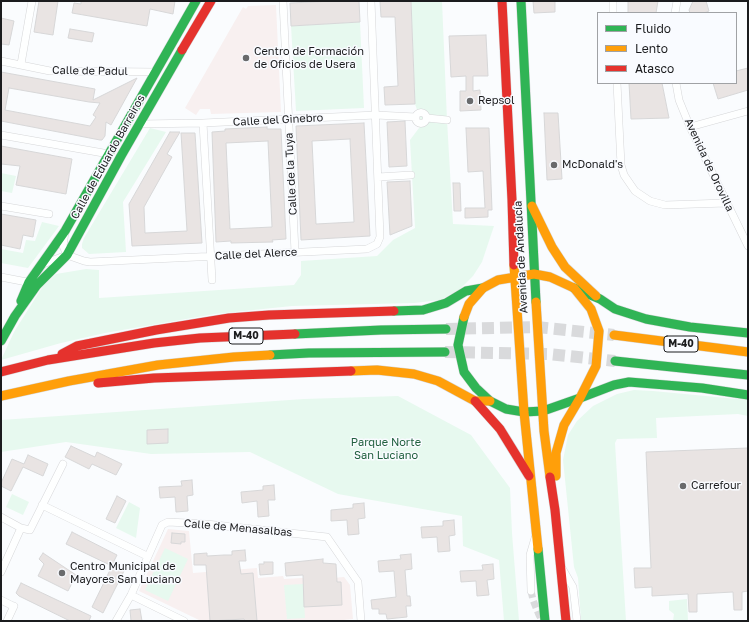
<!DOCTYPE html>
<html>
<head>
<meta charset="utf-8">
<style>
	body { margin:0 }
	#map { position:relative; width:749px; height:622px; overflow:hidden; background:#fafcfe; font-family:"Golos Text",sans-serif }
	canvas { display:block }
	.frame { position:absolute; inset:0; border:2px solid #1b1c1e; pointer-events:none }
	.legend { position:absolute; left:597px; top:12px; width:140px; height:72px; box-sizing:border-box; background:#f9fbff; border:1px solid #a0a2a5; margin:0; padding:5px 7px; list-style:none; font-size:12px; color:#1b1c1e }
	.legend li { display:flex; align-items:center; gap:8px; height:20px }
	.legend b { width:20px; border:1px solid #a0a2a5 }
</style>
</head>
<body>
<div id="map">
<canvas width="749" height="622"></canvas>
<div class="frame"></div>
<ul class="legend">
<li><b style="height:5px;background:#30b455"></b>Fluido</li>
<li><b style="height:5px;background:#ff9f0a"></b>Lento</li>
<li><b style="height:5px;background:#e5322d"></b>Atasco</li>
</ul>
</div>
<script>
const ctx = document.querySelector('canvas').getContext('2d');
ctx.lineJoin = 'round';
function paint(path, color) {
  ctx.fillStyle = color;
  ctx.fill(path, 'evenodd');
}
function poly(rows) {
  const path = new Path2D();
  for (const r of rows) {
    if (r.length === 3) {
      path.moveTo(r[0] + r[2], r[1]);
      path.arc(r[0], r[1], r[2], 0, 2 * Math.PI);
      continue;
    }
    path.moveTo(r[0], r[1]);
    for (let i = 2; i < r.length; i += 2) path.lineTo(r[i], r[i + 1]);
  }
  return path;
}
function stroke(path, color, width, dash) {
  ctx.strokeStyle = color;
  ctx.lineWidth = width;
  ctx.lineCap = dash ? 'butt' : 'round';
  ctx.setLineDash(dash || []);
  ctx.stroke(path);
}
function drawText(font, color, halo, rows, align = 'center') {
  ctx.font = font + ' "Golos Text",sans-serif';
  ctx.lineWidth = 3;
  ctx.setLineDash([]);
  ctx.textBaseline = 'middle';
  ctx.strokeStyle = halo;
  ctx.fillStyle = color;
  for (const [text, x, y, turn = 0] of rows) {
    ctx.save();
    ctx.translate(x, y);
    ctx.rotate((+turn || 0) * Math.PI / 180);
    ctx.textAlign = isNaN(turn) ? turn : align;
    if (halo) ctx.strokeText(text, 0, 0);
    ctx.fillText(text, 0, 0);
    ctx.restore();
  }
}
paint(poly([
	[276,5,281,112,211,114,210,109,200,109,196,115,185,108,243,7,246,9,248,6],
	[168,529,189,531,193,573,257,568,258,578,283,576,284,579,318,577,319,579,344,577,350,585,353,619,334,621,201,621,139,591]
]), '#f8f0f0');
paint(poly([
	[411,1,442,1,447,120,453,224,494,226,482,262,473,276,460,289,440,300,414,303,292,306,215,314,105,333,61,343,1,360,14,332,43,286,56,274,86,269,99,270,99,298,294,285,301,275,301,261,377,256,393,240,415,228,410,140,422,124,415,104],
	[360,22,364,108,296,111,291,26],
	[150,128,166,132,123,202,126,252,89,254,82,248,82,244,84,238],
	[1,173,16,176,12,193,1,191],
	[42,222,59,226,28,268,1,263,1,249,23,253,26,240,35,241],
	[634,390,653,391,748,400,748,416,738,414,656,418,657,438,617,439,615,443,626,621,581,621,578,578,574,567,563,460,568,435,577,421,593,406,617,394],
	[398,396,471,435,510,488,512,533,519,621,504,621,499,560,463,546,462,516,338,494,250,452,151,454,66,442,1,452,1,420,304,399],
	[12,494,29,502,23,515,6,507],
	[129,502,140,508,136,538,116,528],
	[165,548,188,559,168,601,145,590],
	[303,584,305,618,287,619,284,585],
	[687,599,688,621,673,621,674,614,669,610,669,601]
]), '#e7f9ef');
const building = poly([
	[39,1,58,1,53,35,34,32,39,1],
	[81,1,175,1,173,14,150,9,147,26,72,13,74,3,81,4,81,1],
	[335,1,359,1,360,22,291,26,290,3,335,1],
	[380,1,411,1,415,104,385,105,384,87,398,86,395,17,381,17,380,1],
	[533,1,555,1,555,12,534,13,533,1],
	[628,1,658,1,656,13,628,13,628,1],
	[693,1,706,1,709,11,704,13,690,13,689,10,693,1],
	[1,18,14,21,9,45,1,44,1,18],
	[70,29,94,33,92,42,68,38,70,29],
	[486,35,488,76,473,76,473,91,480,90,481,110,460,111,460,91,466,91,466,76,451,77,449,36,486,35],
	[748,68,748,90,718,99,713,83,736,83,736,71,748,68],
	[1,72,95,89,93,100,137,78,111,125,106,122,105,136,102,140,100,140,1,121,1,72],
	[9,88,89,102,100,103,93,115,96,117,90,126,5,110,9,88],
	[629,83,662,83,669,118,631,119,629,83],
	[544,113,558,113,562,179,547,180,544,113],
	[405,121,407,166,389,167,387,122,405,121],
	[364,123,370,236,301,240,296,126,364,123],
	[350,139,354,222,316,224,312,141,350,139],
	[267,127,267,129,281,129,286,239,272,240,273,242,231,243,231,241,216,242,212,132,225,131,225,129,267,127],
	[268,141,272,227,230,229,226,143,268,141],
	[466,128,489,128,492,210,488,210,488,217,465,218,465,208,485,208,483,171,468,172,466,128],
	[170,132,180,132,167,154,172,157,144,207,145,233,187,231,181,133,195,133,202,243,132,246,129,204,170,132],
	[1,146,72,159,66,194,16,185,20,166,1,164,1,146],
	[410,181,412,226,390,235,387,182,410,181],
	[453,183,460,183,461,211,454,211,453,183],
	[1,214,36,220,33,237,23,235,20,249,1,245,1,214],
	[168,429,168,443,147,444,147,430,168,429],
	[71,446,95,457,97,452,122,464,116,475,92,464,89,469,65,457,71,446],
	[748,448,748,591,742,592,742,610,734,610,733,592,697,594,697,612,689,612,688,594,652,596,652,587,635,588,634,568,651,568,646,452,748,448],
	[28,455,48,464,43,476,23,467,11,491,1,486,1,483,12,459,24,464,28,455],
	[192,480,193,495,187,496,188,511,176,512,175,497,160,498,159,487,182,486,181,481,192,480],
	[274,485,275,500,268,500,269,516,258,517,257,501,242,503,241,492,263,490,263,486,274,485],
	[117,496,126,501,115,523,106,519,117,496],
	[364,503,365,518,358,519,359,534,348,535,347,520,331,521,331,510,353,508,353,504,364,503],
	[454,520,455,535,449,536,450,551,438,552,437,537,422,538,421,527,443,526,443,521,454,520],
	[72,532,117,555,114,561,126,567,103,613,92,607,112,566,66,544,72,532],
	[172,533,185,534,185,542,181,542,181,544,171,543,172,533],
	[245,550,246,561,239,561,241,574,253,573,257,621,245,621,244,619,210,621,206,565,194,565,194,554,207,553,207,556,224,555,232,555,232,551,245,550],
	[43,553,76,575,68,591,38,576,44,564,39,559,43,553],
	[411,554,412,569,405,570,407,596,410,596,411,606,406,606,407,617,387,619,386,614,379,614,379,609,372,609,371,600,396,597,394,571,379,572,378,561,401,559,400,555,411,554],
	[323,559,323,563,336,564,337,582,341,582,342,605,304,607,303,575,286,576,285,563,323,559],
	[264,562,273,562,273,574,260,575,259,564,264,564,264,562],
	[493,564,494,579,487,580,489,595,477,596,476,581,461,582,460,571,483,570,482,565,493,564],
	[21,583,91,616,89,621,70,621,19,596,16,593,21,583],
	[140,609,142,621,131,621,130,610,140,609]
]);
paint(building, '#e9e4e3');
stroke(building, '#d7d7d8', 1);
stroke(poly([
	[531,591,533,600,539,615,543,621]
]), '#d9dadc', 7, [7, 3.5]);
stroke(poly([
	[446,329,537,327,614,335],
	[445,352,549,354,615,361]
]), '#d9dadc', 12, [12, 6]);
const street = poly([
	[283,1,295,252],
	[613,1,613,13],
	[675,13,677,1],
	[1,61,50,71,156,72],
	[21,64,32,1],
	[617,83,621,165,624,175,635,191,650,201,665,205,726,203],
	[676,83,679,100,690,127,748,246],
	[421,118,5.5],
	[427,118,447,120],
	[203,123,212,280],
	[140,124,203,123,376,115,416,117],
	[690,127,748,111],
	[1,135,109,154],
	[378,177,411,175],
	[1,206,49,214],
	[65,232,63,246,67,255],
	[43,264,67,255,84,261,90,262,367,249,377,244,380,237,371,1],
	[1,277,32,283],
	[42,505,147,556],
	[1,517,21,528],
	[562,568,573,587,577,621],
	[1,572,21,528,30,530,63,464],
	[531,591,530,555,535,538],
	[131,595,184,621],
	[1,600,11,605],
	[7,621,14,606],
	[116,621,131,595,162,525,168,522,206,524,327,537,358,582,361,621]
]);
const fast = poly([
	[521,1,536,302],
	[574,288,600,299,615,309,646,319,690,327,748,333],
	[21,301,29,282,65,231,196,1],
	[394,311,423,310,446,303,466,291,483,288],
	[464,317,458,345,464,372,476,388,490,401,506,409,524,412,543,411,580,398],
	[295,334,381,330,446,329],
	[1,341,15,316,37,285,67,255,121,156,182,50],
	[270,355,309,353,445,352],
	[615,361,748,375],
	[580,398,614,385,629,382,702,388,748,395],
	[538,549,545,621]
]);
const slow = poly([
	[532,206,552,247,565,267,596,296],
	[514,265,524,412,538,549],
	[536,302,544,431,550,477],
	[464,317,469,304,483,288,498,280,534,274,550,277,574,288,591,309,599,331,596,366,580,398,564,425,556,453,556,476],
	[614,335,748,352],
	[351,371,377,370,414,374,438,381,475,401,490,401],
	[1,396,69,381,158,365,234,357,270,355]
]);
const jam = poly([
	[502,1,512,200,514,265],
	[182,50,211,1],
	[62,354,77,346,156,330,229,318,269,315,394,311],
	[1,372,48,360,154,343,200,338,295,334],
	[98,383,154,378,351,371],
	[475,401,500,429,529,476],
	[550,477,555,510,566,621]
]);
stroke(street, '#d6d7d9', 8);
stroke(fast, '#d6d7d9', 10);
stroke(slow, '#d6d7d9', 10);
stroke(jam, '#d6d7d9', 10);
stroke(street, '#feffff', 7);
stroke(fast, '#30b455', 9);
stroke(slow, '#ff9f0a', 9);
stroke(jam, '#e5322d', 9);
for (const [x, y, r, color] of [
	[246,58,4,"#696a6c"],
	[470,101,4,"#696a6c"],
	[554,165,4,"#696a6c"],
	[683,486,4,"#696a6c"],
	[62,573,4,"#696a6c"]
]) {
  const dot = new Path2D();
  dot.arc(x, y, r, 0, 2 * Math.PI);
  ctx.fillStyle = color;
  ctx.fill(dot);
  stroke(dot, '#f9fbff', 1.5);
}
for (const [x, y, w] of [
	[246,336,34],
	[681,344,34]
]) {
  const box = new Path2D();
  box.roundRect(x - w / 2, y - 8, w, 16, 3);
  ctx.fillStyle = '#f9fbff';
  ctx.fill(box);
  stroke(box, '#1b1c1e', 1);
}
drawText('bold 10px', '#1b1c1e', null, [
	["M-40",246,336],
	["M-40",681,344]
]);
drawText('11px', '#1b1c1e', '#f9fbff', [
	["Centro de Formación",254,52],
	["de Oficios de Usera",254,65],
	["Repsol",478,101],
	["McDonald's",562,165],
	["Carrefour",691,486],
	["Centro Municipal de",70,567],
	["Mayores San Luciano",70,580]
], 'left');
drawText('11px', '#1b1c1e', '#f9fbff', [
	["Calle de Padul",90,71,1],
	["Calle del Ginebro",278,120,-3],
	["Calle de Eduardo Barreiros",108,157,-61],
	["Avenida de Orovilla",709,165,65],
	["Calle de la Tuya",291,174,-93],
	["Calle del Alerce",256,254,-3],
	["Avenida de Andalucía",521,257,-93],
	["Calle de Menasalbas",238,528,5]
]);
drawText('11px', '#226140', '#f9fbff', [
	["Parque Norte",386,443],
	["San Luciano",386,456]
]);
</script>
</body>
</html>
